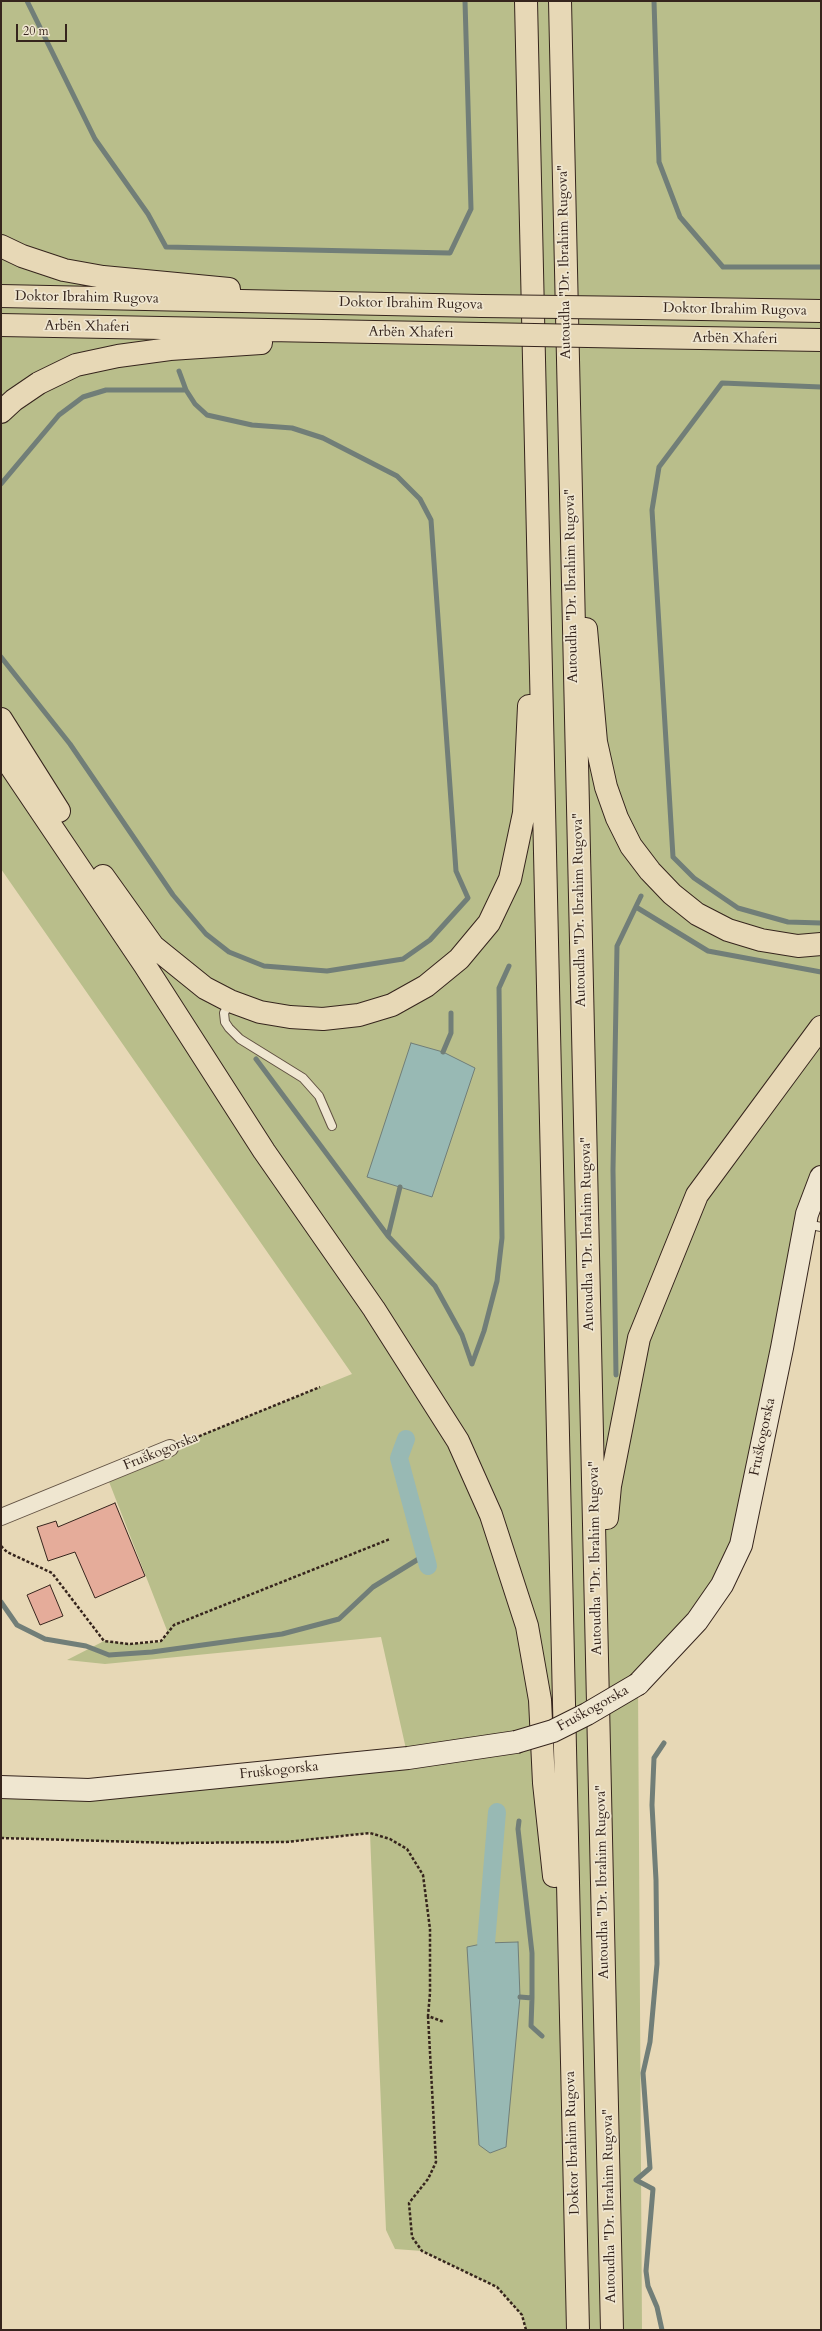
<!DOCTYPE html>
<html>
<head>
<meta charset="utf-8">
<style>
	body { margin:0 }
	#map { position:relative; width:822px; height:2331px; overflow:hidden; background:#e7d8b6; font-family:Cardo,serif }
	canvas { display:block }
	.frame { position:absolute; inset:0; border:2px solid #36251d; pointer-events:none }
	.scale { position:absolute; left:16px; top:24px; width:51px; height:18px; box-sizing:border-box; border:2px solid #36251d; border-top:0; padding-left:5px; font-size:12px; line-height:14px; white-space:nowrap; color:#36251d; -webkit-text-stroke:3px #efe6d0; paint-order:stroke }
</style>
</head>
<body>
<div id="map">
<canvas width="822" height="2331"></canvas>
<div class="frame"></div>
<div class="scale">20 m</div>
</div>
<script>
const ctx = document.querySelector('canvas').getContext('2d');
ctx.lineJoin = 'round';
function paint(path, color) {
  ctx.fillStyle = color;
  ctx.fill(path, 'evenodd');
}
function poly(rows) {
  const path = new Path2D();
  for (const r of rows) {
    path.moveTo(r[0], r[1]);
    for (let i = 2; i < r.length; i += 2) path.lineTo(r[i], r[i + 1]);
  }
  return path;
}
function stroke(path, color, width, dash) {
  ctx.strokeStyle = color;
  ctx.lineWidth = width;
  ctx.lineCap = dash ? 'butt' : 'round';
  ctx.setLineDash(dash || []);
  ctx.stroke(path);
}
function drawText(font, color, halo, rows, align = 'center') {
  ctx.font = font + ' Cardo,serif';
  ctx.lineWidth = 3.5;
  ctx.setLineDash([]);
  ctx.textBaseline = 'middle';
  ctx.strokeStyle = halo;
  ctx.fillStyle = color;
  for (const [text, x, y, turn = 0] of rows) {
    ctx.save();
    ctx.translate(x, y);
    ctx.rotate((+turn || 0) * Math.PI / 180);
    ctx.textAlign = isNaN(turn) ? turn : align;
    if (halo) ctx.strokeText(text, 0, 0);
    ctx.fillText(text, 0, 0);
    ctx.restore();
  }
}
paint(poly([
	[1,1,821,1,821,1165,807,1214,741,1545,638,1684,642,2330,526,2330,522,2315,497,2287,422,2251,395,2249,386,2230,370,1833,286,1842,173,1843,1,1838,1,1787,408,1758,381,1637,105,1664,67,1660,104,1641,129,1644,161,1642,168,1633,106,1474,352,1374,1,869]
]), '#b9be8b');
const water = poly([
	[411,1043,443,1052,475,1068,432,1197,367,1177,411,1043],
	[518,1942,520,1997,506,2147,490,2153,479,2145,467,1947,486,1943,518,1942]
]);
paint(water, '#98b9b4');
stroke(water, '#717e78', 1);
stroke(poly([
	[27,1,95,139,148,214,166,247,450,253,471,209,465,1],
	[654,1,659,162,680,217,723,267,821,267],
	[821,387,722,383,659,467,652,510,673,857,694,878,738,908,788,922,821,923],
	[1,484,59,415,83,397,106,390,186,390],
	[1,657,70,744,173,895,206,934,229,952,264,966,327,971,403,959,430,940,468,898,456,871,431,520,420,499,397,476,323,438,292,428,252,425,207,415,195,404,186,390,179,371],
	[636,907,708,951,821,972],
	[443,1052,451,1033,451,1013],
	[256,1059,388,1236],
	[400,1187,388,1236,435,1286,462,1335,472,1364],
	[472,1364,484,1331,497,1281,502,1238,499,988,509,966],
	[616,1375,613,1170,617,946,641,896],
	[1,1602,17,1625,45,1639,86,1646,109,1655,152,1652,282,1634,339,1619,373,1587,425,1555],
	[519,1821,518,1829,532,1953,532,1998,520,1997],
	[532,1998,531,2026,542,2036],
	[662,2330,657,2307,648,2286,646,2271,653,2189,636,2180,650,2168,643,2073,650,2042,657,1964,656,1880,652,1805,654,1758,664,1743]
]), '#717e78', 5);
stroke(poly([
	[406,1439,399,1458,428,1566],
	[486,1943,497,1812]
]), '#98b9b4', 18);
const building = poly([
	[115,1503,145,1576,95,1598,75,1552,48,1561,37,1527,56,1521,58,1527,115,1503],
	[50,1585,63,1616,40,1625,27,1595,50,1585]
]);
paint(building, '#e5ac9a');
stroke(building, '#36251d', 1);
const lane = poly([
	[230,1002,224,1013,225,1022,229,1028,240,1039,303,1078,319,1096,332,1126],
	[807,1224,821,1227]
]);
const street = poly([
	[1,1517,170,1448]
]);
const secondary = poly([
	[638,1684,697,1621,722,1585,741,1545,782,1348,807,1214,821,1177],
	[1,1787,89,1790,408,1758,516,1742]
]);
const highway = poly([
	[526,1,578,2330],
	[560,1,612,2330],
	[1,246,22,256,64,270,103,277,229,289],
	[1,296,482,306],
	[641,308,821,311],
	[1,325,482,334],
	[640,337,821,340],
	[1,412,14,400,39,383,76,365,118,356,170,349,261,343],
	[586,629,596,742,606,787,617,818,631,846,650,871,672,894,697,914,728,930,761,940,798,946,821,944],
	[1,719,59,811],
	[1,752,144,964,264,1151,374,1309,458,1441,491,1515,527,1626,540,1700,544,1783,554,1876],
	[103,876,153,946,205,988,230,1001,260,1012,290,1017,323,1019,359,1015,392,1005,426,986,459,959,489,923,510,879,524,813,529,706],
	[607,1518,610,1486,639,1338,697,1195,821,1027]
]);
stroke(lane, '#625243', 10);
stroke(street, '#625243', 18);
stroke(secondary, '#36251d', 24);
stroke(highway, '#36251d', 24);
stroke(poly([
	[185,1442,320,1387],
	[1,1546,7,1552,52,1573,104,1641,129,1644,161,1641,174,1625,390,1539],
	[1,1838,173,1843,286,1842,370,1833,390,1839,407,1849,423,1875,430,1929,430,1993,428,2016,444,2022],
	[428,2016,436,2162,428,2179,409,2203,412,2237,422,2251,497,2287,522,2315,526,2330]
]), '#36251d', 2.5, [3, 2]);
stroke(lane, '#efe6d0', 8);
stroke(street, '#efe6d0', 16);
stroke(secondary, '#efe6d0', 22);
stroke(highway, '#e7d8b6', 22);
const secondaryBridge = poly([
	[516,1742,553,1731,587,1714,638,1684]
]);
const highwayBridge = poly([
	[482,306,641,308],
	[482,334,640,337]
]);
stroke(secondaryBridge, '#36251d', 24, []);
stroke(highwayBridge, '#36251d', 24, []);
stroke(secondaryBridge, '#efe6d0', 22);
stroke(highwayBridge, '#e7d8b6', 22);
drawText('14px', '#36251d', '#efe6d0', [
	["Autoudha \"Dr. Ibrahim Rugova\"",565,262,-91],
	["Doktor Ibrahim Rugova",87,298,1],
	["Doktor Ibrahim Rugova",411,304,1],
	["Doktor Ibrahim Rugova",735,310,1],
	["Arbën Xhaferi",87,327,1],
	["Arbën Xhaferi",411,333,1],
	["Arbën Xhaferi",735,339,1],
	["Autoudha \"Dr. Ibrahim Rugova\"",572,586,-91],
	["Autoudha \"Dr. Ibrahim Rugova\"",580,910,-91],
	["Autoudha \"Dr. Ibrahim Rugova\"",588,1234,-91],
	["Fruškogorska",763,1437,-78],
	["Fruškogorska",161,1452,-22],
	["Autoudha \"Dr. Ibrahim Rugova\"",596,1558,-91],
	["Fruškogorska",593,1709,-29],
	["Fruškogorska",279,1771,-6],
	["Autoudha \"Dr. Ibrahim Rugova\"",603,1882,-91],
	["Doktor Ibrahim Rugova",573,2143,-92],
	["Autoudha \"Dr. Ibrahim Rugova\"",610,2206,-91]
]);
</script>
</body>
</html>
